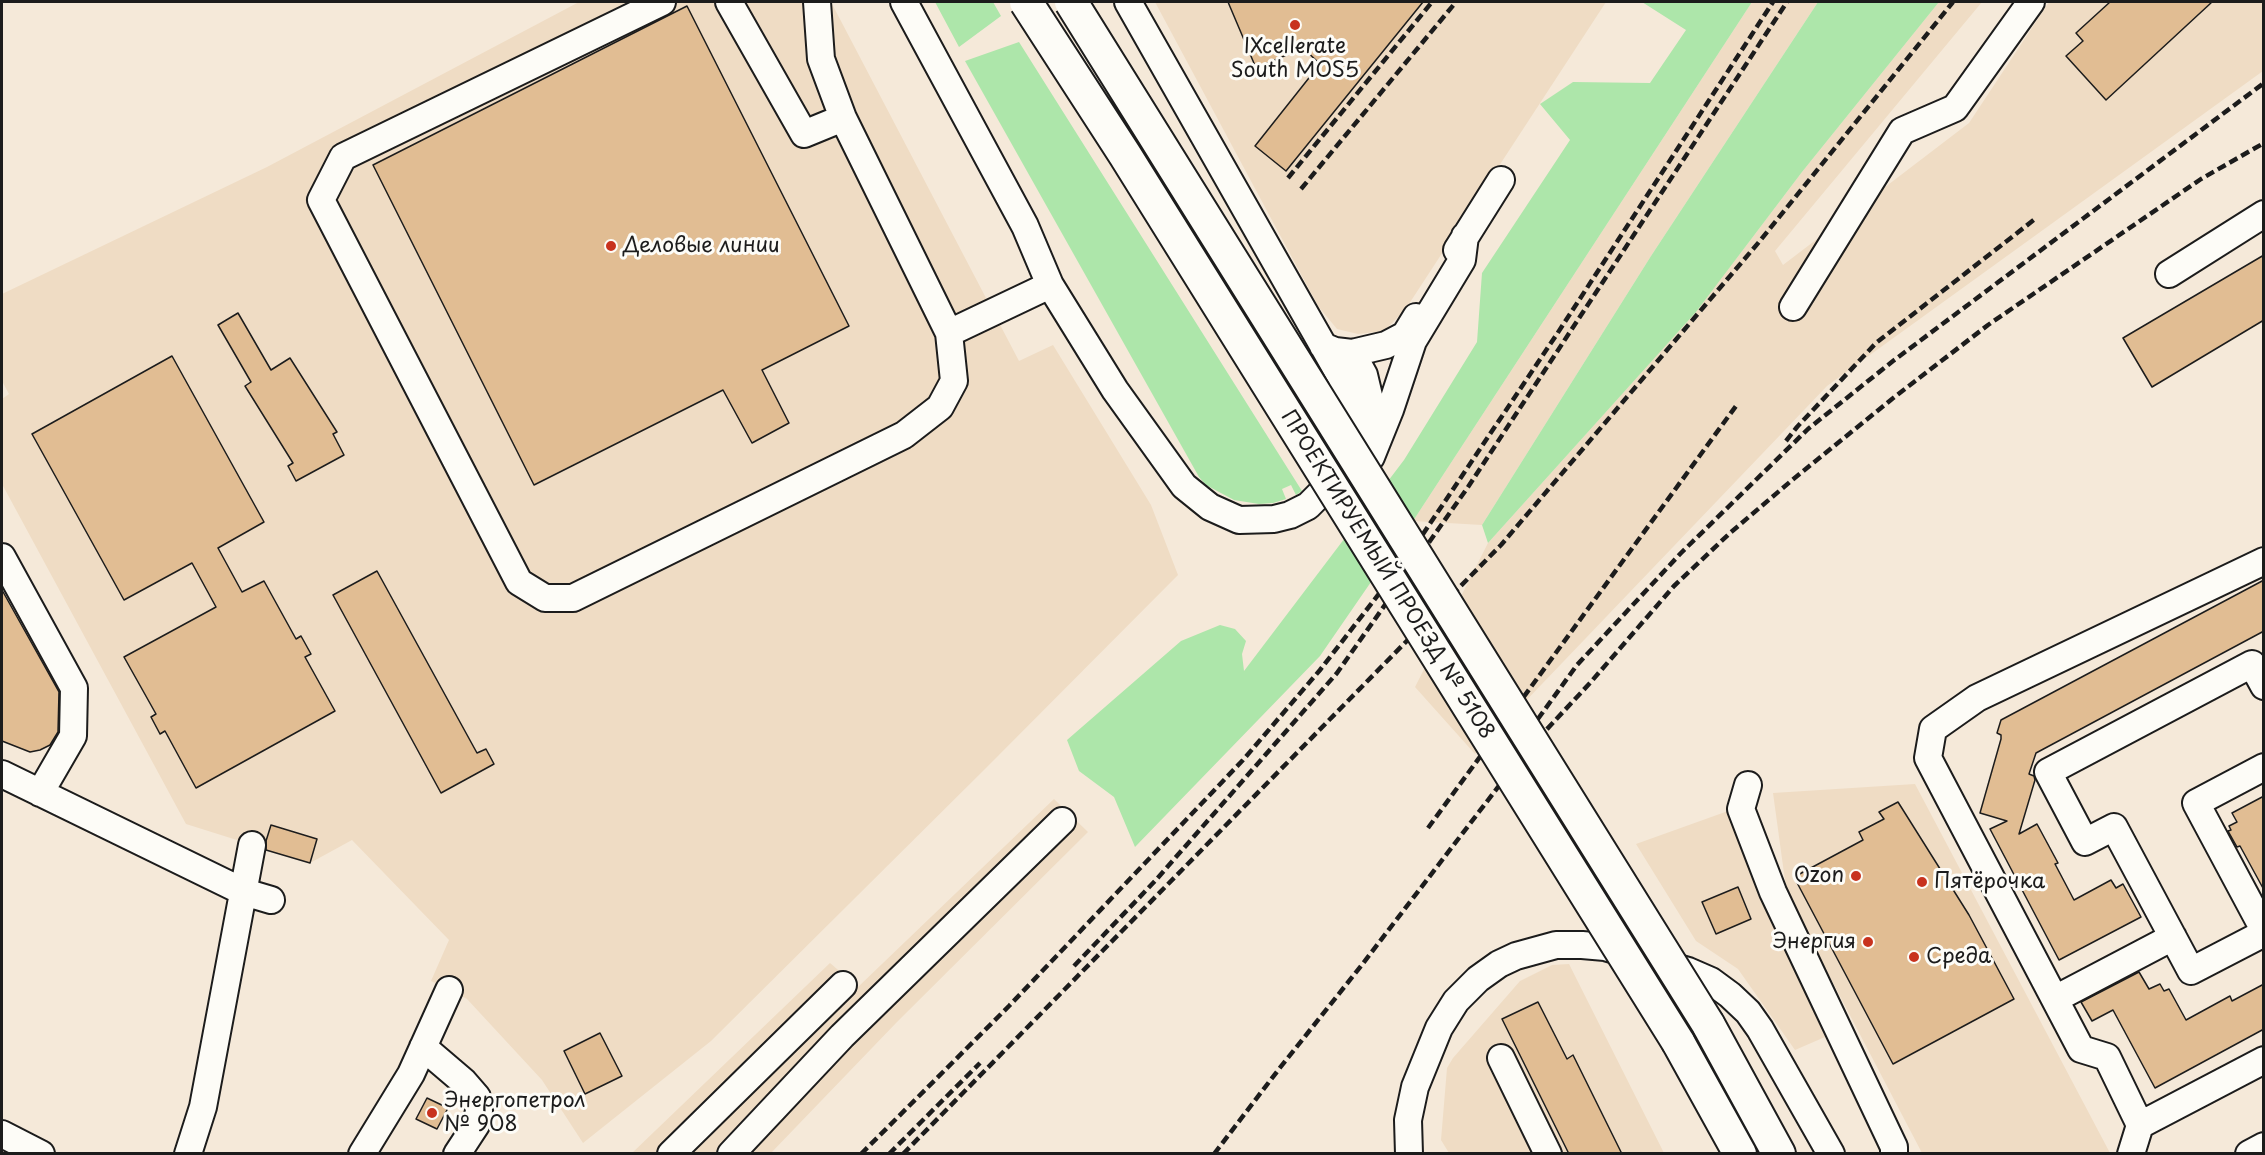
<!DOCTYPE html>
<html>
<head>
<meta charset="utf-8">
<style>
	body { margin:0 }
	#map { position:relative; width:2265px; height:1155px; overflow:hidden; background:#f5e9d9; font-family:"Playpen Sans",sans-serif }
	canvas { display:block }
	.frame { position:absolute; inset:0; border:3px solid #1c1c1c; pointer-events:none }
</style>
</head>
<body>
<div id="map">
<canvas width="2265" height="1155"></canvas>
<div class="frame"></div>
</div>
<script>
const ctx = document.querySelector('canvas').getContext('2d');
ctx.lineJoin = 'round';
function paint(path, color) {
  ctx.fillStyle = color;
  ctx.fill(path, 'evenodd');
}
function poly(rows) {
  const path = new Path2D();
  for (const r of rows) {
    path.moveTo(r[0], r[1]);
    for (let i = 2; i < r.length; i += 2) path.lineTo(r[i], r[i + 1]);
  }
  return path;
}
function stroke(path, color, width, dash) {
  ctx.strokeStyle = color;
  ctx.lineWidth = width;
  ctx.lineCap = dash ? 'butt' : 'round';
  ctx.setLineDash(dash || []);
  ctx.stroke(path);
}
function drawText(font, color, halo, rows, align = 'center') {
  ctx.font = font + ' "Playpen Sans",sans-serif';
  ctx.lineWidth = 6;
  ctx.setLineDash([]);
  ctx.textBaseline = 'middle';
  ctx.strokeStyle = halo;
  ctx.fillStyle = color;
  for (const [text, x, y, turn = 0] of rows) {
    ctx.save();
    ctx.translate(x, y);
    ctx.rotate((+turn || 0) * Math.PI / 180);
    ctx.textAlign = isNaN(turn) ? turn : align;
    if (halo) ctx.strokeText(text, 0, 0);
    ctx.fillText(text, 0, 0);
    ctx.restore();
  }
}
paint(poly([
	[579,2,831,2,1019,361,1053,345,1151,505,1178,575,987,767,711,1041,583,1143,542,1080,467,999,431,981,449,940,352,840,310,863,186,824,2,484,2,399,9,394,2,381,2,294,267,167],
	[1155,2,1606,2,1405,310,1384,331,1358,334,1337,329,1318,306],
	[1752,2,1818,2,1651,256,1482,525,1413,521],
	[1939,2,1982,2,1775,251,1783,265,1969,123,2049,2,2263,2,2263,71,1827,386,1475,754,1415,687,1488,543,1696,312,1802,172],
	[1915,784,2110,1153,1922,1153,1787,895,1773,793],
	[1054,799,1088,832,897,1022,771,1153,631,1154,830,963,858,987],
	[1728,811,1758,889,1825,1037,1795,1050,1738,969,1696,941,1636,844],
	[1569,964,1664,1153,1449,1153,1441,1140,1447,1068,1453,1058,1520,981,1552,965]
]), '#efdcc4');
paint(poly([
	[935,2,993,2,1001,16,959,47],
	[1642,2,1752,2,1413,521,1320,656,1135,847,1114,797,1079,771,1067,740,1181,641,1220,625,1235,629,1246,641,1242,654,1244,671,1404,460,1477,342,1482,273,1570,140,1540,104,1573,82,1650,83,1686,30],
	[1818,2,1939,2,1802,172,1696,312,1488,543,1482,525,1651,256],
	[1019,42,1302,491,1296,495,1291,485,1282,489,1286,499,1273,503,1259,504,1234,500,1206,485,1199,477,965,61]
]), '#ade6aa');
const building = poly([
	[1228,2,1423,2,1286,171,1255,146,1320,64,1303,48,1256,68,1228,2],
	[2110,2,2212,2,2106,100,2066,56,2083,41,2076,33,2110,2],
	[687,6,849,326,762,370,789,423,752,443,723,390,534,485,373,165,687,6],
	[2264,255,2264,320,2152,387,2123,338,2264,255],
	[238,313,271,370,290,358,337,432,333,434,344,455,296,481,288,466,293,463,245,386,251,382,218,325,238,313],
	[172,356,264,522,218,548,242,592,264,581,296,639,301,636,311,654,305,657,335,711,196,788,165,731,160,734,151,717,156,714,124,657,216,607,192,563,124,600,32,434,172,356],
	[377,571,477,753,486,749,494,764,441,793,333,595,377,571],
	[2264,580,2264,631,2036,753,2029,774,2034,776,2035,780,2019,834,2037,824,2058,863,2055,864,2074,900,2111,880,2116,888,2123,884,2141,917,2059,960,1990,829,2007,821,1980,813,2001,739,2001,735,1997,733,2001,720,2264,580],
	[2,590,59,692,58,732,50,745,40,750,30,752,2,741,2,590],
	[2264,796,2264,890,2240,846,2237,847,2228,831,2231,830,2229,826,2237,822,2232,813,2264,796],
	[1898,802,1969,915,2014,999,1893,1064,1794,877,1863,840,1859,832,1884,819,1879,812,1898,802],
	[271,825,317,839,310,863,266,850,266,841,271,825],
	[1738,887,1751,919,1716,934,1702,902,1738,887],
	[2139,972,2149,989,2160,984,2164,991,2169,989,2186,1020,2230,996,2232,1001,2264,984,2264,1029,2155,1088,2113,1010,2092,1021,2081,1002,2139,972],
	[1538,1002,1567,1059,1573,1055,1622,1154,1569,1154,1502,1019,1538,1002],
	[600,1033,622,1076,585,1094,564,1051,600,1033],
	[427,1098,448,1108,437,1129,416,1119,427,1098]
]);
paint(building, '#e1bd93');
stroke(building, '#1c1c1c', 1.5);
const minor = poly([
	[662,2,343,157,321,200,519,582,545,598,573,598,904,435,940,407,954,381,949,333,843,118,821,59,817,2],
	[729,2,804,134,843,118],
	[904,2,1025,226,1050,285,1115,390,1184,486,1210,507,1239,520,1274,519,1290,515,1308,506,1329,485,1339,471,1350,440,1351,423,1347,394,1341,377,1128,2],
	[1457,250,1501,180],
	[2169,274,2264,214],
	[1793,307,1902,131,1955,108,2031,2],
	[949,333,1050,285],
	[1323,346,1335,351,1352,353,1386,345,1405,335,1416,317],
	[1352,353,1364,375,1374,417,1372,442],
	[1352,480,1371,457,1390,410,1413,341,1462,260,1465,236],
	[2,557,74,688,73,736,40,793],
	[2264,686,2252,664,2048,772,2085,842,2114,827,2191,971,2264,933],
	[2264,767,2196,803,2264,930],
	[2,774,244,892,271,900],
	[1748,785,1741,809,1773,892,1894,1147,1894,1154],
	[2055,999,2173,937],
	[423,1047,464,1082,477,1097,479,1111,476,1125,457,1154],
	[1501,1058,1548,1154],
	[2140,1125,2107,1057,2081,1049,1928,758,1933,729,1977,698,2264,561],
	[2,1134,41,1154],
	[188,1154,203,1107,252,845],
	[362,1154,411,1074,449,990],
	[671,1154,843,985],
	[731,1154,842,1036,1062,821],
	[1409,1154,1408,1120,1415,1087,1439,1028,1456,1001,1478,979,1499,964,1516,956,1556,945,1582,945,1605,947,1688,971,1711,981,1730,995,1748,1012,1760,1029,1831,1154],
	[2131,1154,2140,1125,2264,1060],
	[2249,1154,2264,1146]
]);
const major = poly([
	[1708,1024,1779,1154],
	[1678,1042,1740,1154]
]);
stroke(minor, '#1c1c1c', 30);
stroke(major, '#1c1c1c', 36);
stroke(minor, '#fdfcf7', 26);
stroke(major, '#fdfcf7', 32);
stroke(poly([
	[1288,178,1432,2],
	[1301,189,1456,2],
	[1786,441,1797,427,1876,343,2035,219],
	[1506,763,1577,665,1681,553,1808,429,1893,361,2264,83],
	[1428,828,1736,406],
	[1074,966,1155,881,1337,673,1468,487,1787,2],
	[861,1154,1009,1006,1243,760,1320,670,1409,555,1557,334,1773,2],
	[889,1154,980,1063],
	[903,1154,1501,545,1759,242,1953,2],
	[1214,1154,1279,1069,1361,966,1521,757,1590,683,1674,586,1730,533,1791,481,1892,399,1988,325,2201,179,2264,143]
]), '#1c1c1c', 4.5, [9, 4.5]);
const majorBridge = poly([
	[1026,2,1125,155,1678,1042],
	[1071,2,1708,1024]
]);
stroke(majorBridge, '#1c1c1c', 36, []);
stroke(majorBridge, '#fdfcf7', 32);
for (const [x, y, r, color] of [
	[1295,25,6,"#c8321e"],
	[611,246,6,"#c8321e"],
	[1856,876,6,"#c8321e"],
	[1922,882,6,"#c8321e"],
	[1868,942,6,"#c8321e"],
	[1914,957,6,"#c8321e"],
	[432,1113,6,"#c8321e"]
]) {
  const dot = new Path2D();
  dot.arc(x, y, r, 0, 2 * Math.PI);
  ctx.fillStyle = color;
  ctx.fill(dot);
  stroke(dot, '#fdfcf7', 2);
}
drawText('21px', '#1c1c1c', '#fdfcf7', [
	["IXcellerate",1295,47,"center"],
	["South MOS5",1295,71,"center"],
	["Деловые линии",623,246],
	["Ozon",1844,876,"right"],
	["Пятёрочка",1934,882],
	["Энергия",1856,942,"right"],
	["Среда",1926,957],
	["Энергопетрол",444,1101],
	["№ 908",444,1125]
], 'left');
drawText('21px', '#1c1c1c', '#fdfcf7', [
	["ПРОЕКТИРУЕМЫЙ ПРОЕЗД № 5108",1387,575,58]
]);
</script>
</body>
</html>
